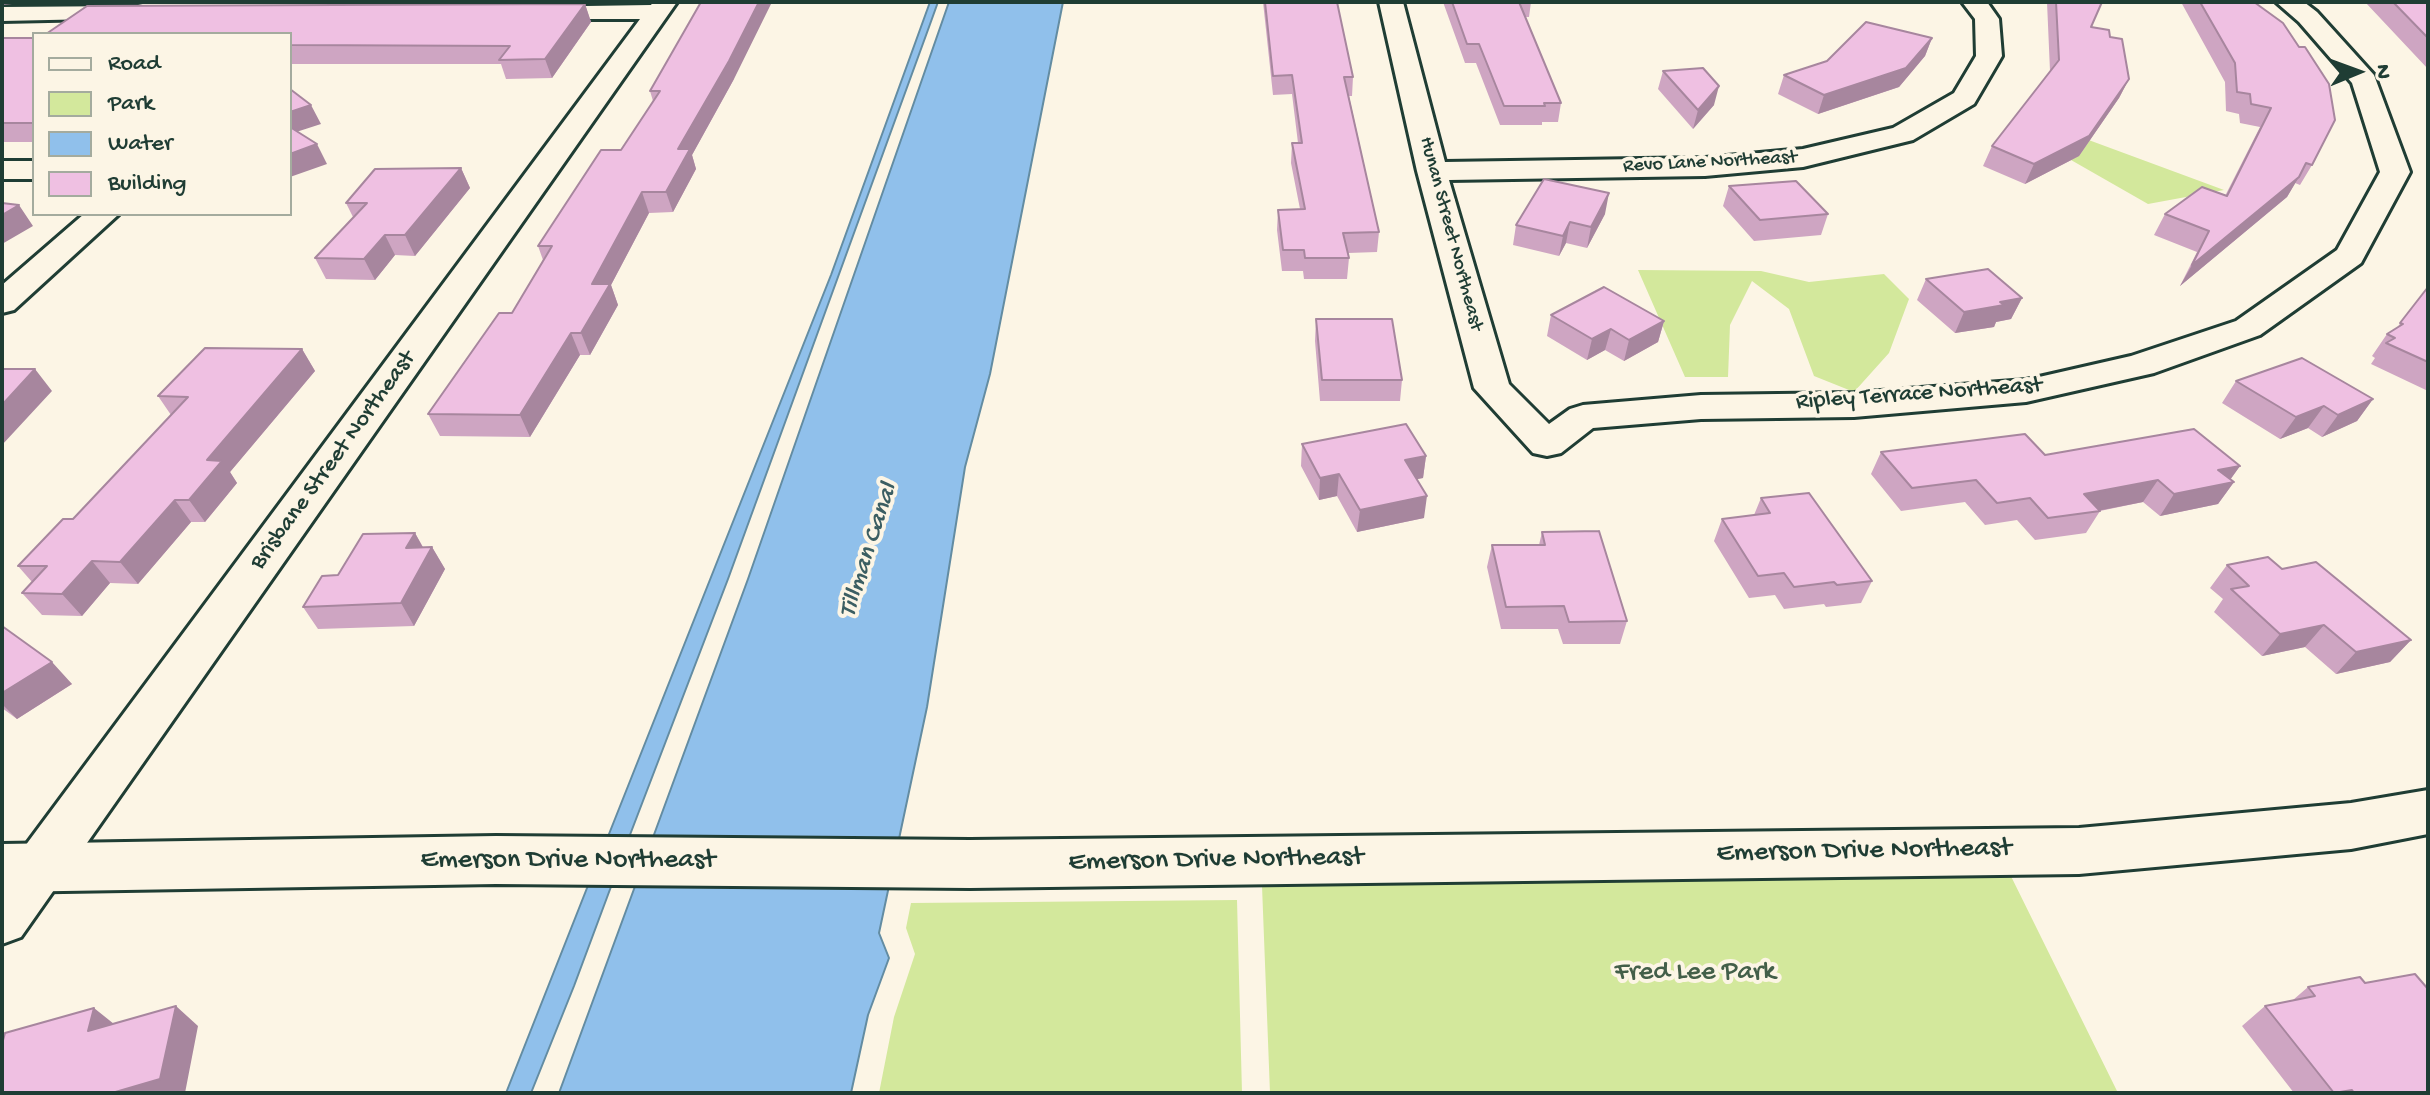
<!DOCTYPE html>
<html>
<head>
<meta charset="utf-8">
<style>
	body { margin:0 }
	#map { position:relative; width:2430px; height:1095px; overflow:hidden; background:#fcf5e5; font-family:"Gochi Hand",sans-serif }
	canvas { display:block }
	.frame { position:absolute; inset:0; border:4px solid #1f3d34; pointer-events:none }
	.legend { position:absolute; left:32px; top:32px; width:260px; height:184px; box-sizing:border-box; background:#fcf5e5; border:2px solid #a4ab9e; margin:0; padding:10px 14px; list-style:none; font-size:24px; color:#1f3d34 }
	.legend li { display:flex; align-items:center; gap:16px; height:40px }
	.legend b { width:40px; border:2px solid #a4ab9e }
	.north { position:absolute; left:2318px; top:32px; width:80px; height:80px; -webkit-text-stroke:6px #fcf5e5; paint-order:stroke; rotate:89deg; font-size:22px; font-weight:700; line-height:32px; text-align:center; color:#1f3d34 }
	.north::after { content:''; display:block; margin:auto; width:28px; height:36px; background:#1f3d34; clip-path:polygon(50% 0,100% 100%,50% 72%,0 100%) }
</style>
</head>
<body>
<div id="map">
<canvas width="2430" height="1095"></canvas>
<div class="frame"></div>
<ul class="legend">
<li><b style="height:10px;background:#fcf5e5"></b>Road</li>
<li><b style="height:22px;background:#d3e89c"></b>Park</li>
<li><b style="height:22px;background:#90c0eb"></b>Water</li>
<li><b style="height:22px;background:#efc0e2"></b>Building</li>
</ul>
<div class="north">N</div>
</div>
<script>
const ctx = document.querySelector('canvas').getContext('2d');
ctx.lineJoin = 'round';
function paint(path, color) {
  ctx.fillStyle = color;
  ctx.fill(path, 'evenodd');
}
function poly(rows) {
  const path = new Path2D();
  for (const r of rows) {
    path.moveTo(r[0], r[1]);
    for (let i = 2; i < r.length; i += 2) path.lineTo(r[i], r[i + 1]);
  }
  return path;
}
function stroke(path, color, width, dash) {
  ctx.strokeStyle = color;
  ctx.lineWidth = width;
  ctx.lineCap = dash ? 'butt' : 'round';
  ctx.setLineDash(dash || []);
  ctx.stroke(path);
}
function drawText(font, color, halo, rows, align = 'center') {
  ctx.font = font + ' "Gochi Hand",sans-serif';
  ctx.lineWidth = 8;
  ctx.setLineDash([]);
  ctx.textBaseline = 'middle';
  ctx.strokeStyle = halo;
  ctx.fillStyle = color;
  for (const [text, x, y, turn = 0] of rows) {
    ctx.save();
    ctx.translate(x, y);
    ctx.rotate((+turn || 0) * Math.PI / 180);
    ctx.textAlign = isNaN(turn) ? turn : align;
    if (halo) ctx.strokeText(text, 0, 0);
    ctx.fillText(text, 0, 0);
    ctx.restore();
  }
}
paint(poly([
	[2067,132,2224,190,2148,204,2036,140],
	[1638,270,1761,271,1809,282,1884,274,1909,299,1889,353,1854,392,1814,376,1789,309,1752,281,1730,325,1728,377,1685,377],
	[2002,858,2118,1093,1270,1093,1261,860],
	[1237,900,1242,1093,879,1093,894,1017,915,954,906,928,911,903]
]), '#d3e89c');
const water = poly([
	[930,2,938,2,929,27,728,579,628,840,607,839,831,275,930,2],
	[949,2,1063,2,990,374,965,467,927,707,879,933,889,958,868,1015,851,1093,559,1093,748,579,949,2],
	[589,883,612,884,574,986,531,1093,506,1093,589,883]
]);
paint(water, '#90c0eb');
stroke(water, '#638ca2', 2);
const street = poly([
	[653,2,677,2,21,937,2,944,2,877,640,19,531,19,522,17,519,12,522,7,651,5,653,2],
	[1379,2,1403,2,1445,162,1705,158,1803,149,1893,128,1954,93,1976,56,1975,19,1962,2,1987,2,1999,19,2002,56,1974,104,1913,140,1803,167,1705,176,1449,180,1509,384,1549,424,1570,409,1583,405,1701,395,1854,393,2026,380,2131,356,2236,321,2337,250,2380,172,2352,83,2299,22,2276,2,2304,2,2317,12,2374,75,2410,172,2361,263,2260,335,2154,373,2026,402,1854,417,1701,419,1593,428,1561,453,1547,456,1533,453,1474,388,1417,171,1379,2],
	[133,6,142,8,145,13,142,18,2,21,2,7,133,6],
	[2,161,34,161,34,179,2,179,2,161],
	[84,214,119,214,14,310,2,313,2,285,84,214]
]);
const secondary = poly([
	[2428,790,2428,834,2351,849,2079,874,970,888,496,884,2,892,2,844,496,836,970,840,2079,828,2351,803,2428,790]
]);
stroke(street, '#1f3d34', 6);
stroke(secondary, '#1f3d34', 6);
paint(street, '#fcf5e5');
paint(secondary, '#fcf5e5');
paint(poly([
	[124,2,605,2,125,4],
	[1263,2,1337,2,1353,77,1352,96,1349,96,1379,232,1377,252,1348,253,1349,258,1347,279,1304,279,1303,271,1282,271,1277,230,1278,210,1300,209,1291,163,1292,143,1298,143,1292,94,1273,95],
	[1443,2,1531,2,1529,17,1525,17,1561,103,1558,122,1542,122,1542,125,1500,125,1476,63,1465,63],
	[2047,2,2102,2,2091,27,2110,37,2129,79,2119,98,2079,156,2025,184,1983,166,1992,146,2050,71],
	[2181,2,2254,2,2312,165,2300,185,2295,183,2287,197,2180,286,2197,252,2154,235,2165,214,2225,196,2260,127,2240,123,2239,114,2226,111,2225,82],
	[2365,2,2428,2,2428,69],
	[585,4,591,22,552,78,506,79,501,64,290,64,290,34],
	[2,38,34,38,34,142,2,142],
	[1932,38,1925,56,1899,87,1818,114,1778,94,1784,75,1827,61],
	[1663,71,1714,105,1693,129,1658,89],
	[734,79,692,155,696,169,673,212,649,213,611,285,618,305,590,355,580,355,530,437,440,436,428,414,512,313,543,260,538,246,621,150,653,101,650,91],
	[461,168,470,188,415,256,395,255,375,280,326,279,315,258,353,217,346,203],
	[1729,186,1828,214,1821,235,1754,241,1723,206],
	[1605,214,1587,248,1566,243,1559,256,1513,245,1516,225],
	[1926,279,2022,298,2011,319,1996,322,1994,327,1955,333,1917,300],
	[2428,287,2428,391,2371,364,2375,358,2372,356,2387,334,2396,329],
	[1551,315,1664,321,1658,342,1624,361,1605,350,1587,360,1547,336],
	[1316,319,1402,380,1400,401,1320,401,1315,341],
	[302,349,315,371,230,472,237,483,205,522,191,522,138,584,110,583,82,616,42,615,22,593,32,582,18,566,73,519,171,415,158,396],
	[2236,381,2373,399,2357,421,2322,437,2308,428,2280,439,2222,403],
	[1302,444,1426,456,1423,478,1417,479,1424,518,1357,532,1337,496,1319,500,1301,466],
	[1881,452,2045,455,2240,466,2230,480,2234,482,2218,504,2160,516,2143,502,2100,511,2086,533,2035,540,2017,520,1985,525,1965,502,1901,511,1871,474],
	[1761,498,1872,581,1861,603,1826,607,1824,604,1784,609,1775,595,1749,598,1714,541,1722,519,1754,515],
	[1542,532,1627,621,1620,644,1563,644,1558,629,1501,629,1487,567,1492,545,1539,545],
	[415,533,423,547,432,547,445,569,414,626,318,629,303,607,338,575],
	[2227,565,2282,569,2411,640,2390,662,2336,674,2305,647,2262,656,2214,612,2223,599,2210,588],
	[2,626,72,684,17,719,2,708],
	[2365,983,2428,1093,2294,1093,2242,1026,2265,1006,2293,1000,2308,987]
]), '#cea5c2');
paint(poly([
	[2,2,15,2,12,4,2,5],
	[759,2,772,2,734,79,692,155,696,169,673,212,666,192,678,149],
	[585,4,591,22,552,78,545,59],
	[1932,38,1925,56,1899,87,1818,114,1824,95],
	[2129,79,2119,98,2079,156,2025,184,2034,164],
	[1719,86,1714,105,1693,129,1698,110],
	[311,105,321,124,290,134,290,112],
	[317,144,327,164,290,177,290,154],
	[461,168,470,188,415,256,405,235],
	[2299,177,2287,197,2180,286,2192,265],
	[642,192,649,213,611,285,618,305,590,355,581,333,592,284],
	[1609,193,1605,214,1587,248,1591,227],
	[2,201,9,211,19,205,33,226,2,244],
	[1570,222,1566,243,1559,256,1563,236],
	[385,235,395,255,375,280,364,259],
	[2022,298,2011,319,1996,322,1994,327,1955,333,1964,312,2000,302],
	[1664,321,1658,342,1624,361,1629,340],
	[1611,329,1605,350,1587,360,1592,339],
	[571,333,580,355,530,437,520,415],
	[302,349,315,371,230,472,237,483,205,522,189,500,207,460],
	[35,369,52,391,2,445,2,405],
	[2373,399,2357,421,2322,437,2338,415],
	[2324,406,2308,428,2280,439,2296,417],
	[1426,456,1423,478,1402,482,1405,460],
	[2240,466,2227,484,2234,482,2218,504,2160,516,2174,494,2218,470],
	[1339,474,1337,496,1319,500,1320,478],
	[2158,480,2143,502,2097,511,2084,494],
	[1427,496,1424,518,1357,532,1360,510],
	[175,500,191,522,138,584,120,562],
	[415,533,427,555,432,547,445,569,414,626,401,603,406,548],
	[92,561,110,583,82,616,62,594],
	[2324,625,2305,647,2262,656,2280,634],
	[2411,640,2390,662,2336,674,2356,652],
	[52,662,72,684,17,719,2,704,2,693],
	[176,1006,198,1026,185,1093,112,1093],
	[94,1008,119,1028,88,1031]
]), '#a7869e');
const building = poly([
	[701,2,759,2,729,61,678,149,690,149,666,192,642,192,592,284,610,284,581,333,571,333,520,415,428,414,499,313,512,313,552,246,538,246,601,150,621,150,660,91,650,91,701,2],
	[1265,2,1337,2,1353,77,1344,77,1379,232,1343,233,1349,258,1305,258,1304,250,1283,250,1278,210,1305,209,1292,143,1302,143,1292,75,1273,76,1265,2],
	[1452,2,1519,2,1561,103,1544,103,1545,106,1504,106,1479,44,1467,44,1452,2],
	[2056,2,2102,2,2091,27,2109,30,2110,37,2122,39,2129,79,2089,136,2034,164,1992,146,2059,60,2056,2],
	[2200,2,2254,2,2283,23,2299,47,2305,47,2329,84,2335,120,2312,165,2306,163,2299,177,2192,265,2209,231,2165,214,2202,187,2227,196,2271,108,2251,104,2250,94,2237,92,2235,63,2200,2],
	[2393,2,2428,2,2428,38,2393,2],
	[585,4,545,59,499,60,510,46,290,45,290,34,46,34,87,6,585,4],
	[1866,22,1932,38,1906,68,1824,95,1784,75,1827,61,1866,22],
	[2,38,34,38,34,123,2,123,2,38],
	[1703,68,1719,86,1698,110,1663,71,1703,68],
	[290,89,311,105,290,112,290,89],
	[290,127,317,144,290,154,290,127],
	[461,168,405,235,385,235,364,259,315,258,367,203,346,203,375,169,461,168],
	[1544,179,1609,193,1591,227,1570,222,1563,236,1516,225,1544,179],
	[1796,181,1828,214,1760,220,1729,186,1796,181],
	[2,203,19,205,2,215,2,203],
	[1988,269,2022,298,2000,302,2004,305,1964,312,1926,279,1988,269],
	[1604,287,1664,321,1629,340,1611,329,1592,339,1551,315,1604,287],
	[2428,287,2428,362,2386,343,2395,338,2387,334,2403,324,2400,323,2428,287],
	[1316,319,1392,319,1402,380,1322,380,1316,319],
	[205,348,302,349,207,460,222,461,189,500,175,500,120,562,92,561,62,594,22,593,47,566,18,566,63,519,73,519,188,397,158,396,205,348],
	[2302,358,2373,399,2338,415,2324,406,2296,417,2236,381,2302,358],
	[2,369,35,369,2,405,2,369],
	[1406,424,1426,456,1405,460,1427,496,1360,510,1339,474,1320,478,1302,444,1406,424],
	[2194,429,2240,466,2218,470,2234,482,2174,494,2158,480,2084,494,2100,511,2048,518,2030,498,1997,503,1976,480,1912,488,1881,452,2025,434,2045,455,2194,429],
	[1809,493,1872,581,1837,585,1834,582,1794,587,1784,573,1758,576,1722,519,1770,513,1761,498,1809,493],
	[1599,531,1627,621,1569,622,1564,606,1506,607,1492,545,1545,545,1542,532,1599,531],
	[415,533,406,548,432,547,401,603,303,607,322,576,338,575,363,534,415,533],
	[2268,557,2282,569,2316,562,2411,640,2356,652,2324,625,2280,634,2231,589,2249,586,2227,565,2268,557],
	[2,626,52,662,2,693,2,626],
	[2415,974,2428,989,2428,1093,2354,1093,2352,1090,2334,1093,2265,1006,2315,996,2308,987,2360,977,2365,983,2415,974],
	[176,1006,160,1079,112,1093,2,1093,2,1044,5,1033,94,1008,88,1031,176,1006]
]);
paint(building, '#efc0e2');
stroke(building, '#a7869e', 2);
drawText('20px', '#1f3d34', '#fcf5e5', [
	["Revo Lane Northeast",1710,163,-3],
	["Hunan Street Northeast",1450,234,75]
]);
drawText('24px', '#1f3d34', '#fcf5e5', [
	["Ripley Terrace Northeast",1919,395,-4],
	["Brisbane Street Northeast",334,461,-54]
]);
drawText('italic 26px', '#3b5e62', '#fcf5e5', [
	["Tillman Canal",870,551,-72]
]);
drawText('28px', '#1f3d34', '#fcf5e5', [
	["Emerson Drive Northeast",1864,852,-1],
	["Emerson Drive Northeast",1216,861,-1],
	["Emerson Drive Northeast",568,862]
]);
drawText('28px', '#435f49', '#fcf5e5', [
	["Fred Lee Park",1695,974]
]);
</script>
</body>
</html>
